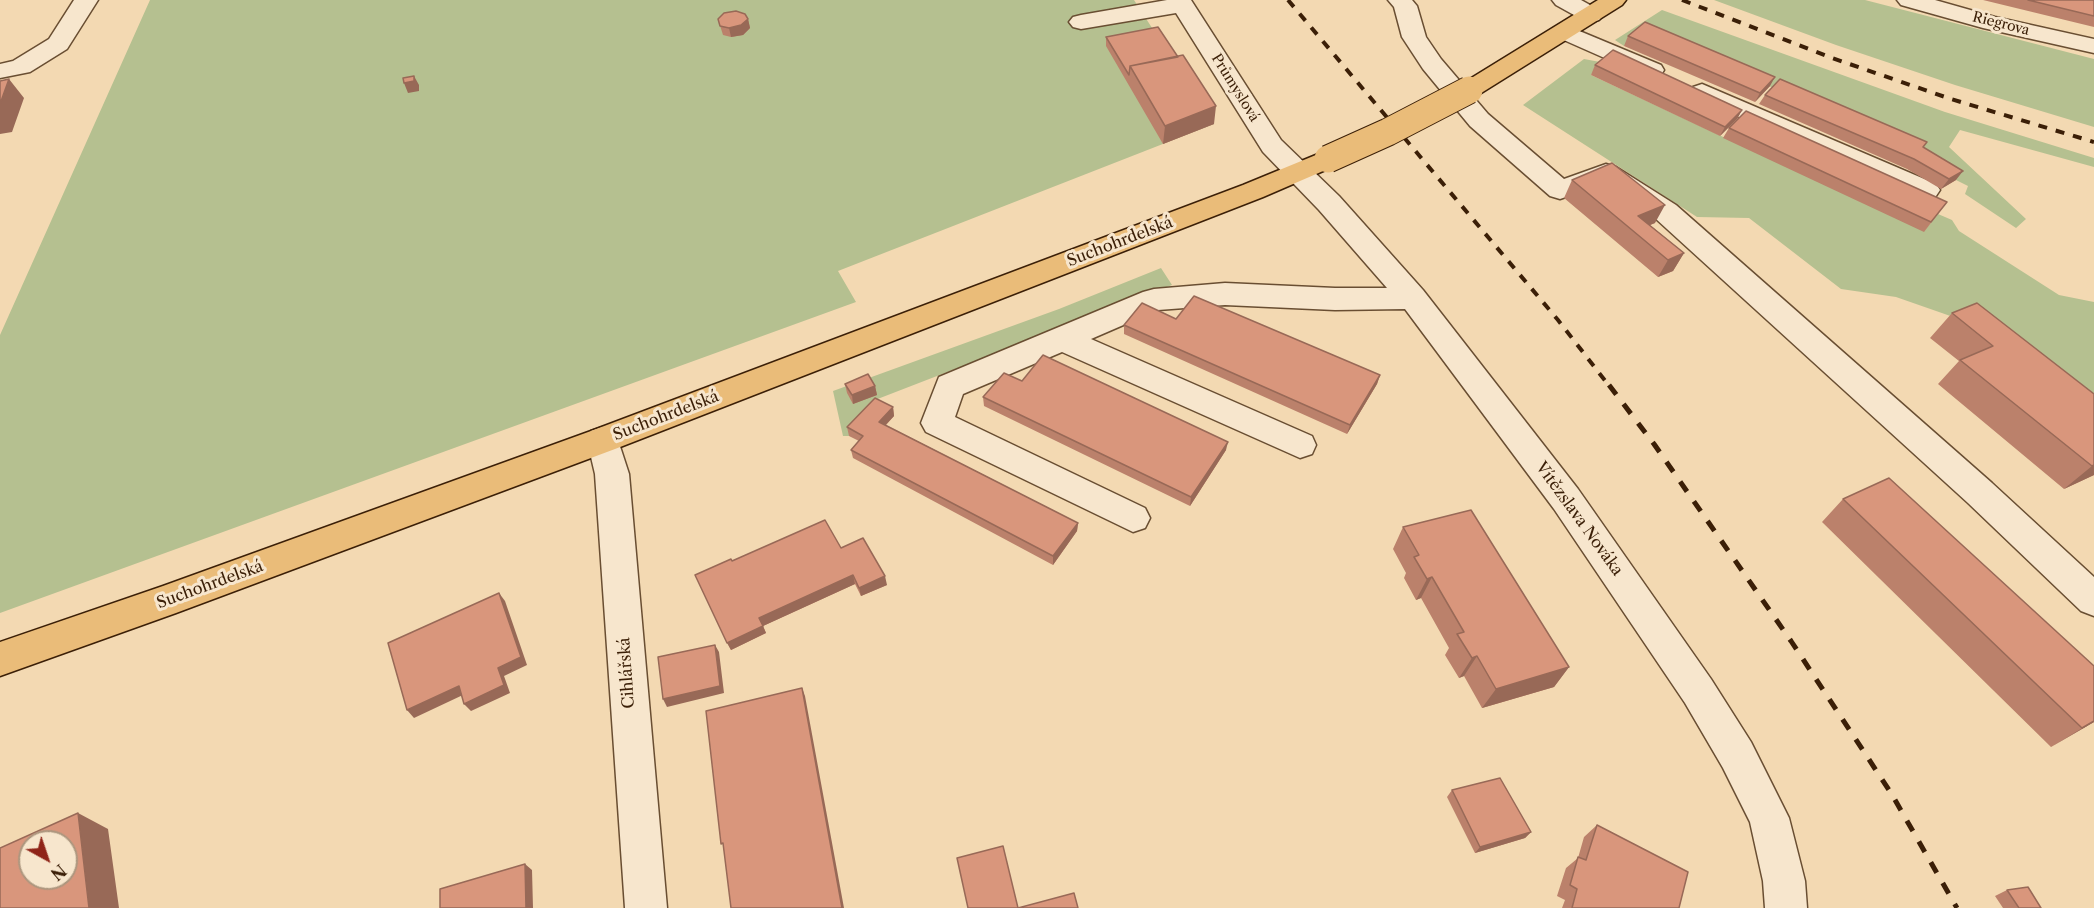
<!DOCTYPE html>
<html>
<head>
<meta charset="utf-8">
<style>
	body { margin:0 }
	#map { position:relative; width:2094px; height:908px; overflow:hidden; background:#f3d9b2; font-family:"Libre Caslon Text",serif }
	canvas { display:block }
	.north { position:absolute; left:18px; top:830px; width:60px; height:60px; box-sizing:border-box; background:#f7e6cd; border:2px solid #ac967e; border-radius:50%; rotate:140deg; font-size:16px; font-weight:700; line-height:24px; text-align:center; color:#3b1f07 }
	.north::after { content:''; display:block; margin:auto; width:21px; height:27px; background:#8f2418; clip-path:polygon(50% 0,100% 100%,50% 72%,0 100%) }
</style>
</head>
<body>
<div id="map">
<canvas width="2094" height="908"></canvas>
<div class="north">N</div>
</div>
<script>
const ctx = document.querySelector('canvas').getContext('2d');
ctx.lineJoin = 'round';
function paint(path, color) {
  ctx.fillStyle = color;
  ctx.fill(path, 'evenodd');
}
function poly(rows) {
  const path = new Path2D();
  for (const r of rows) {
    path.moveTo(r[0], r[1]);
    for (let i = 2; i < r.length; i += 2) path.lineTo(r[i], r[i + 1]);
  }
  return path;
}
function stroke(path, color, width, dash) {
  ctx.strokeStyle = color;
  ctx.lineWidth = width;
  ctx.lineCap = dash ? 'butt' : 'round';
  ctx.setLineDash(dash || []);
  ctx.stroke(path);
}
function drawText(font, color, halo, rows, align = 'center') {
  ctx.font = font + ' "Libre Caslon Text",serif';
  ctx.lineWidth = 6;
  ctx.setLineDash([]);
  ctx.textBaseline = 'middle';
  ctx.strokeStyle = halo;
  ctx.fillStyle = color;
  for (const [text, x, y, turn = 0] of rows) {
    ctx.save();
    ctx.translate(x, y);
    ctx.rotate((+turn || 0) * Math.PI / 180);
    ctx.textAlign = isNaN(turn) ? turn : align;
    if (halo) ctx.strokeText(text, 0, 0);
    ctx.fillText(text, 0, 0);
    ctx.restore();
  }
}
paint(poly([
	[150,0,1134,0,1214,124,838,271,856,302,0,613,0,335],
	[1714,0,1865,0,2094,59,2094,127,1955,85,1836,45],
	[1662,10,1945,112,2094,158,2094,167,1960,130,1949,147,2026,219,2016,228,1965,194,1968,186,1956,180,1920,151,1641,31,1624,46,1615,40],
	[1584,59,1600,62,1591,75,1924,231,1938,214,1952,220,1959,231,2059,295,2094,302,2094,418,1959,319,1896,297,1841,289,1749,218,1697,217,1523,105],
	[1161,268,1172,285,875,400,876,407,849,436,843,436,833,391,1059,309]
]), '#b5c090');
const minor = poly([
	[74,0,98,0,67,49,30,72,0,78,0,64,13,61,49,39,74,0],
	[1167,0,1191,0,1281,140,1339,196,1423,290,1578,489,1711,679,1751,742,1789,818,1805,881,1807,908,1765,908,1763,881,1750,822,1723,768,1685,703,1554,509,1405,309,1335,310,1225,305,1158,310,1091,339,1312,436,1316,445,1312,454,1300,458,1062,352,963,394,955,417,1145,508,1150,518,1145,528,1133,532,926,432,921,423,939,377,1143,292,1154,289,1225,283,1335,288,1387,288,1319,210,1263,152,1176,13,1081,29,1073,27,1069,22,1073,17,1081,15,1167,0],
	[1388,0,1412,0,1417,6,1426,37,1441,59,1488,114,1564,179,1606,164,1616,167,1676,205,1992,483,2094,577,2094,616,2081,611,1968,503,1656,219,1603,184,1560,199,1550,196,1470,126,1423,69,1402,37,1394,7,1388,0],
	[1552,0,1581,0,1599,10,1603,15,1599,20,1591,22,1583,20,1556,5,1552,0],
	[1897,0,1935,0,1995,17,2094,39,2094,53,1983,28,1901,5,1897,0],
	[1565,25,1661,65,1664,70,1661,75,1652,77,1643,75,1557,37,1553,32,1557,27,1565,25],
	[1702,84,1936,184,1940,190,1936,196,1926,199,1916,196,1693,97,1689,92,1693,87,1702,84],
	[603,427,615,431,629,474,667,908,625,908,595,474,587,440,591,431,603,427]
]);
const major = poly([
	[1598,0,1626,0,1622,5,1478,95,1469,98,1460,95,1456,90,1460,85,1598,0],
	[1328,150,1337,153,1341,159,1337,165,1263,197,615,449,176,613,0,676,0,642,163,586,591,431,1243,185,1328,150]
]);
stroke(minor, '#694e32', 3);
stroke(major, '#3b1f07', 3);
paint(minor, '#f7e6cd');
paint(major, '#eabc79');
stroke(poly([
	[1288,0,1558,320,1610,387],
	[1682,0,1832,58,1951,99,2094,142]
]), '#3b1f07', 4, [9, 9]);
stroke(poly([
	[1609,385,1654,444,1791,641,1891,793,1957,908]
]), '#3b1f07', 5, [12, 12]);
const majorBridge = poly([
	[1328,159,1388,132,1469,90]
]);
stroke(majorBridge, '#3b1f07', 29, []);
stroke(majorBridge, '#eabc79', 27);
paint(poly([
	[1983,0,2094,0,2094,27],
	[718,19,748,19,750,28,743,35,731,37,723,35],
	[1628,36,1770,86,1755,102,1624,46],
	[1106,37,1214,124,1163,144,1106,46],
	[1595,65,1742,110,1737,119,1720,136,1591,75],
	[1765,95,1923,147,1956,180,1941,189,1907,169,1759,104],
	[1729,128,1947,202,1924,232,1723,138],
	[1572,180,1655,223,1650,225,1684,253,1673,271,1658,277,1564,198],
	[1952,313,2094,394,2094,475,2064,489,1938,384,1959,361,1930,338],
	[1176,319,1380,375,1377,384,1347,434,1124,334,1124,325],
	[1022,381,1226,450,1190,506,984,406,983,397],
	[845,384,875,386,877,395,853,404,847,393],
	[893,407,894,416,886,425,1078,523,1077,531,1053,565,853,458,851,450,859,441,849,436,847,427],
	[1843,499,2094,666,2094,722,2051,747,1822,522],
	[1403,527,1569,667,1554,687,1482,708,1464,676,1459,678,1445,655,1449,648,1421,598,1416,600,1404,578,1406,573,1393,549],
	[841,548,887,585,861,596,855,584,763,626,766,633,731,650,695,575,732,561],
	[1452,790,1531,832,1525,838,1475,853,1447,797],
	[1597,825,1679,908,1562,908,1565,900,1557,896,1566,868,1578,858,1584,837],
	[2007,890,2041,908,2003,908,1995,896]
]), '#bb816b');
paint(poly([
	[748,19,750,28,743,35,731,37,729,28],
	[414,76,419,85,419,91,408,93,404,83],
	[1775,77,1770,86,1755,102,1760,93],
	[9,79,24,98,12,132,0,134,0,104],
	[1216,106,1214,124,1163,144,1165,126],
	[1742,110,1737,119,1720,136,1725,127],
	[1963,171,1956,180,1941,189,1949,179],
	[1665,205,1655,223,1635,231,1638,216],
	[1684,253,1673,271,1658,277,1668,260],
	[1380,375,1377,384,1347,434,1350,425],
	[875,386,877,395,853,404,852,395],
	[893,407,894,416,880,431,879,422],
	[1228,442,1226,450,1190,506,1191,497],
	[2094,465,2094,475,2064,489,2092,466],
	[1078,523,1077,531,1053,565,1053,556],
	[853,575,855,584,763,626,766,633,731,650,727,643,759,618],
	[885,576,887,585,861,596,859,588],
	[1432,577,1421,598,1416,600,1427,579],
	[499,593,505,601,527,665,504,676,510,693,471,711,464,704],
	[715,645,719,652,724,693,667,707,663,699],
	[1477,656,1464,676,1459,678,1472,658],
	[1569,667,1554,687,1482,708,1496,689],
	[459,686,465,694,414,718,407,710],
	[802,688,805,696,844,908,842,908],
	[2094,721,2094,722,2051,747],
	[78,813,108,829,119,908,89,908],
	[1531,832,1525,838,1475,853,1480,847],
	[525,864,532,870,533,908,526,908]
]), '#986957');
const building = poly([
	[2028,0,2094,0,2094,16,2028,0],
	[736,11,745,14,748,19,741,25,729,28,720,26,718,19,724,13,736,11],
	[1645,22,1775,77,1760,93,1628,36,1645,22],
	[1158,27,1178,57,1130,66,1129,75,1106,37,1158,27],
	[1613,50,1742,110,1725,127,1595,65,1613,50],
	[1183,55,1216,106,1165,126,1130,66,1183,55],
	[414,76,414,81,404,83,403,78,414,76],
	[9,79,0,104,0,81,9,79],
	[1780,79,1927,142,1923,147,1963,171,1949,179,1914,159,1765,95,1780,79],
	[1746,111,1947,202,1931,222,1729,128,1746,111],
	[1612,163,1665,205,1638,216,1684,253,1668,260,1572,180,1612,163],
	[1194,296,1380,375,1350,425,1124,325,1142,303,1176,319,1194,296],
	[1977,303,2094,394,2094,465,2092,466,1960,360,1993,346,1952,313,1977,303],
	[1043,355,1228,442,1191,497,983,397,1004,373,1022,381,1043,355],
	[868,374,875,386,852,395,845,384,868,374],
	[875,398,893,407,879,422,1078,523,1053,556,851,450,863,436,847,427,875,398],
	[1889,478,2094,666,2094,721,2082,728,1843,499,1889,478],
	[1471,510,1569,667,1496,689,1477,656,1472,658,1457,634,1464,632,1432,577,1427,579,1414,557,1419,555,1403,527,1471,510],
	[825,520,841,548,863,538,885,576,859,588,853,575,759,618,763,626,727,643,695,575,731,559,732,561,825,520],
	[499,593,521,657,498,668,504,685,464,704,459,686,407,710,388,643,499,593],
	[715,645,720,686,663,699,658,657,715,645],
	[802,688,842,908,731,908,723,843,721,844,706,711,802,688],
	[1500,778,1531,832,1480,847,1452,790,1500,778],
	[78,813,89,908,0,908,0,848,78,813],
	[30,842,66,842,66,878,30,878,30,842],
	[1597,825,1688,872,1679,908,1572,908,1577,889,1570,885,1578,857,1586,860,1597,825],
	[1003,846,1018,908,1074,893,1078,908,968,908,957,858,1003,846],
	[525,864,526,908,440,908,440,889,525,864],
	[2028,887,2041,908,2019,908,2007,890,2028,887]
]);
paint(building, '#d9967c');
stroke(building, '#986957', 1.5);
drawText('14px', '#3b1f07', '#f7e6cd', [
	["Riegrova",2001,24,14],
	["Průmyslová",1235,88,58]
]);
drawText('16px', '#3b1f07', '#f7e6cd', [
	["Suchohrdelská",1120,242,-21],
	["Suchohrdelská",666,416,-21],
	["Vítězslava Nováka",1579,519,54],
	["Suchohrdelská",210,585,-20],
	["Cihlářská",627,673,-94]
]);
</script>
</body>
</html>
